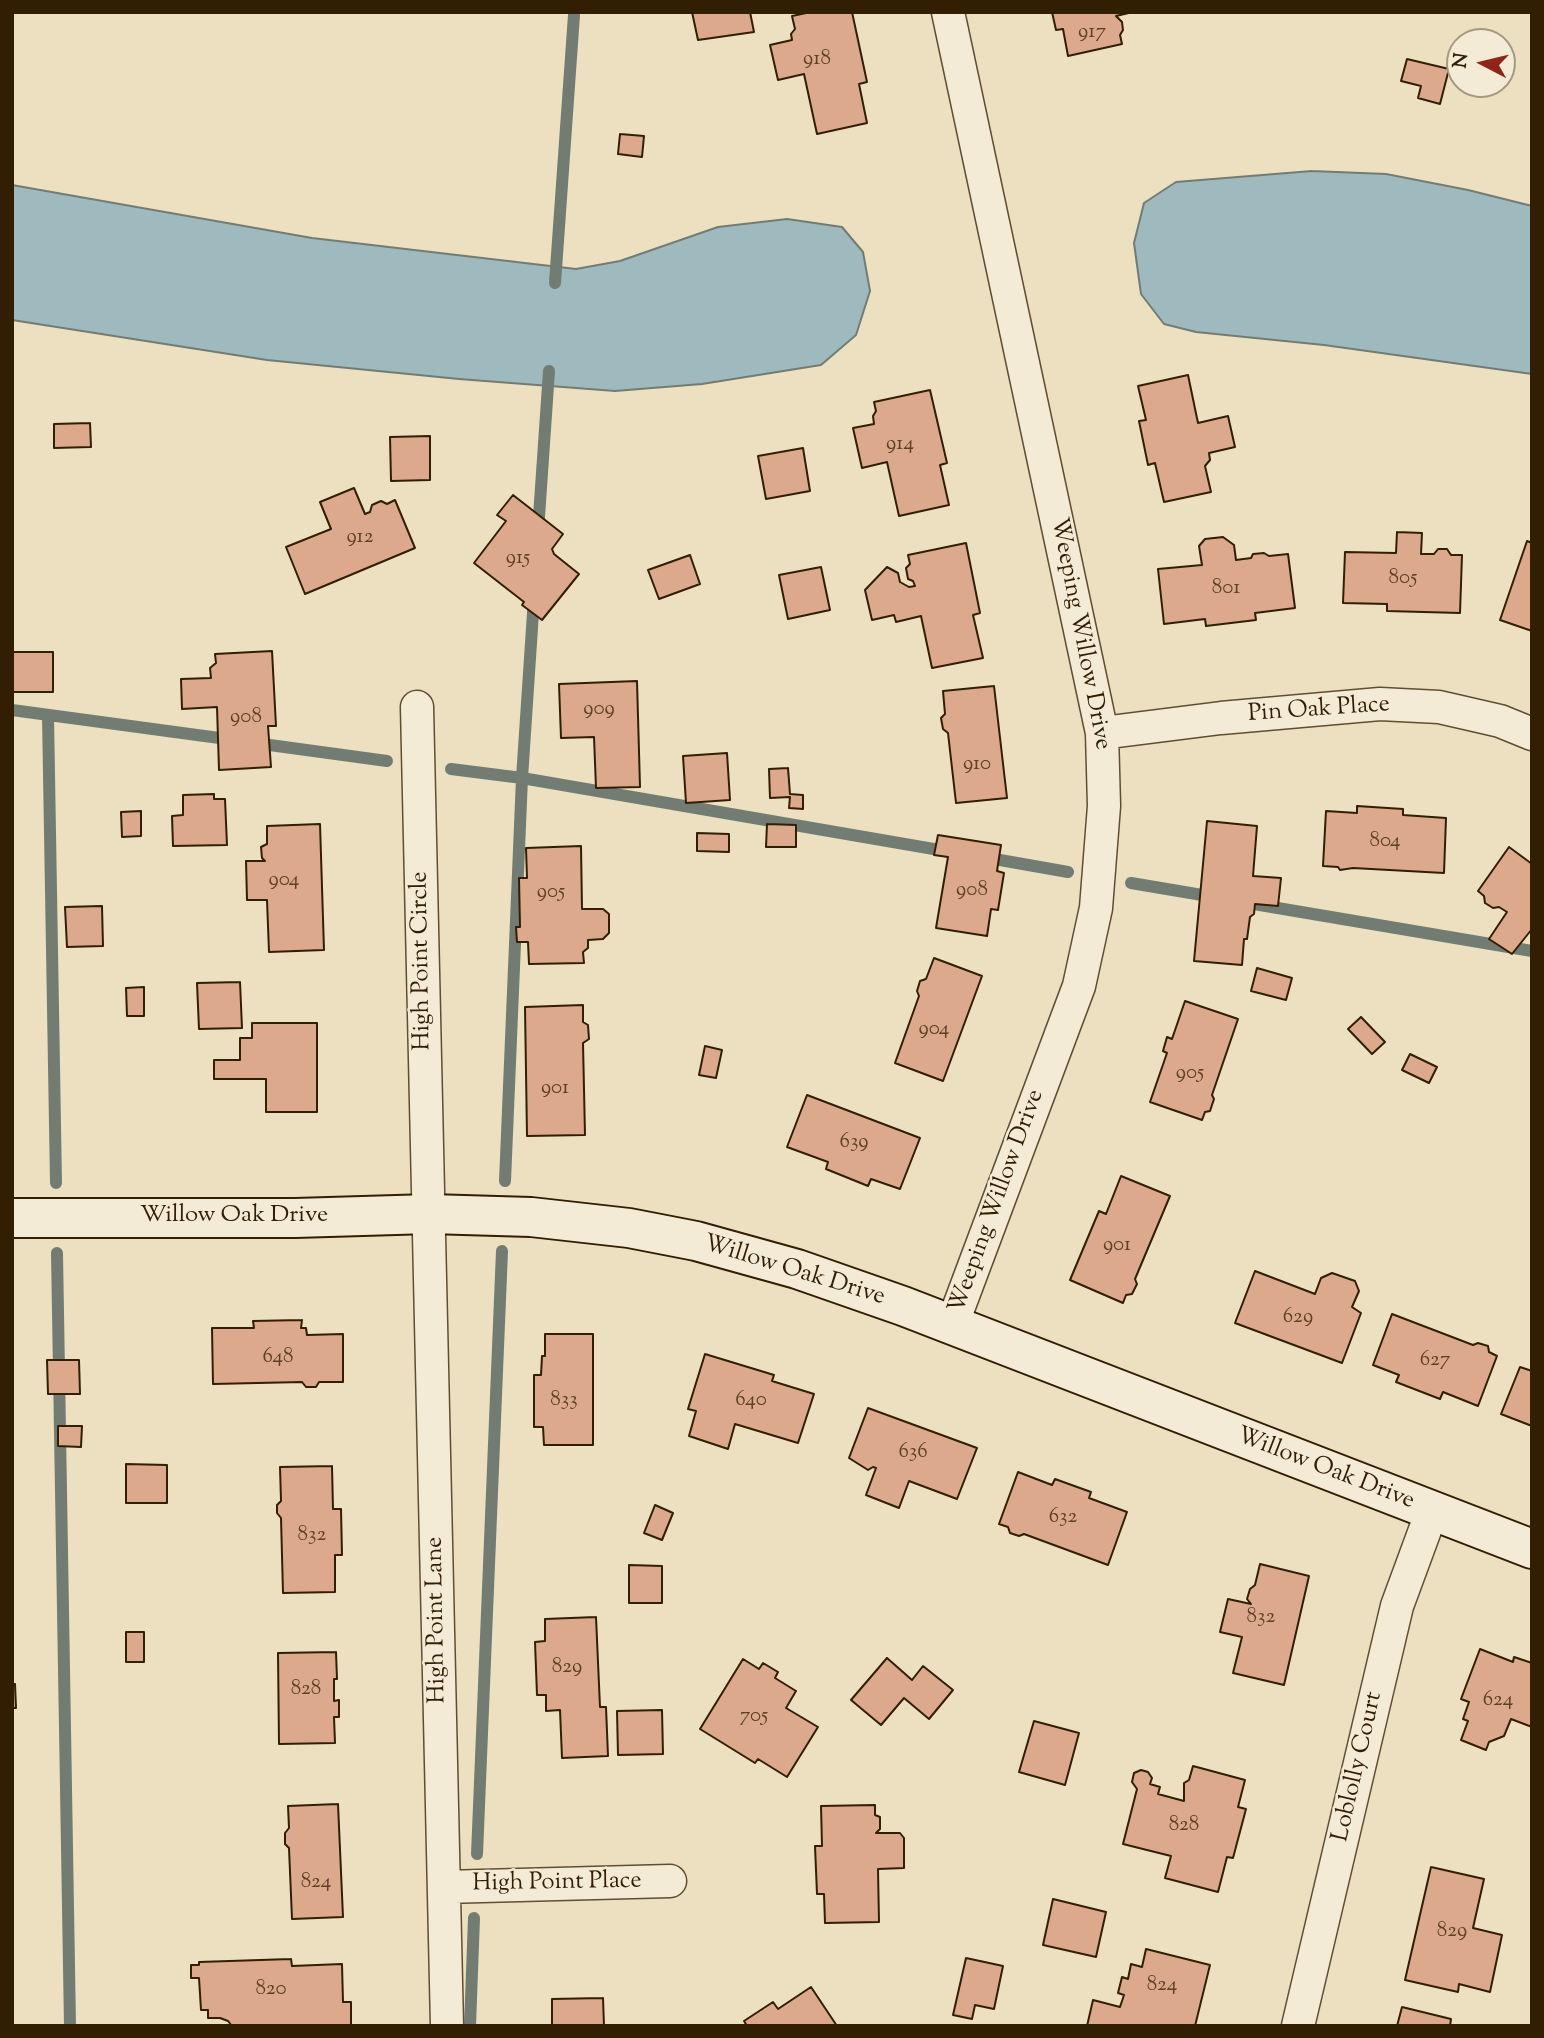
<!DOCTYPE html>
<html>
<head>
<meta charset="utf-8">
<style>
	body { margin:0 }
	#map { position:relative; width:1544px; height:2038px; overflow:hidden; background:#ece0c0; font-family:"Sorts Mill Goudy",serif }
	canvas { display:block }
	.frame { position:absolute; inset:0; border:14px solid #321e03; pointer-events:none }
	.north { position:absolute; left:1446px; top:28px; width:70px; height:70px; box-sizing:border-box; background:#f3ebd6; border:2px solid #a69982; border-radius:50%; rotate:277deg; font-size:19px; font-weight:700; line-height:28px; text-align:center; color:#321e03 }
	.north::after { content:''; display:block; margin:auto; width:24px; height:32px; background:#8f2418; clip-path:polygon(50% 0,100% 100%,50% 72%,0 100%) }
</style>
</head>
<body>
<div id="map">
<canvas width="1544" height="2038"></canvas>
<div class="frame"></div>
<div class="north">N</div>
</div>
<script>
const ctx = document.querySelector('canvas').getContext('2d');
ctx.lineJoin = 'round';
function paint(path, color) {
  ctx.fillStyle = color;
  ctx.fill(path, 'evenodd');
}
function poly(rows) {
  const path = new Path2D();
  for (const r of rows) {
    path.moveTo(r[0], r[1]);
    for (let i = 2; i < r.length; i += 2) path.lineTo(r[i], r[i + 1]);
  }
  return path;
}
function stroke(path, color, width, dash) {
  ctx.strokeStyle = color;
  ctx.lineWidth = width;
  ctx.lineCap = dash ? 'butt' : 'round';
  ctx.setLineDash(dash || []);
  ctx.stroke(path);
}
function drawText(font, color, halo, rows, align = 'center') {
  ctx.font = font + ' "Sorts Mill Goudy",serif';
  ctx.lineWidth = 5;
  ctx.setLineDash([]);
  ctx.textBaseline = 'middle';
  ctx.strokeStyle = halo;
  ctx.fillStyle = color;
  for (const [text, x, y, turn = 0] of rows) {
    ctx.save();
    ctx.translate(x, y);
    ctx.rotate((+turn || 0) * Math.PI / 180);
    ctx.textAlign = isNaN(turn) ? turn : align;
    if (halo) ctx.strokeText(text, 0, 0);
    ctx.fillText(text, 0, 0);
    ctx.restore();
  }
}
const water = poly([
	[1312,171,1386,174,1468,190,1532,206,1532,374,1324,345,1196,332,1164,324,1141,294,1134,243,1144,203,1176,182,1312,171],
	[12,185,312,238,576,269,620,261,718,227,787,219,842,227,863,252,870,291,856,335,821,365,702,384,615,391,459,379,267,360,12,320,12,185]
]);
paint(water, '#9fbabe');
stroke(water, '#737c73', 2);
stroke(poly([
	[555,283,574,15],
	[538,531,549,371],
	[12,710,234,740],
	[48,716,56,1183],
	[255,743,387,761],
	[451,769,522,778,951,852],
	[983,857,1068,872],
	[1131,883,1214,897],
	[1242,902,1532,951],
	[505,1181,522,778,534,598],
	[57,1253,70,2026],
	[477,1854,502,1251],
	[470,2026,474,1918]
]), '#737c73', 12);
const building = poly([
	[692,12,750,12,754,32,698,40,692,12],
	[811,12,852,12,867,82,859,84,867,123,817,134,804,74,778,80,770,45,792,40,791,34,795,29,792,16,811,12],
	[1052,12,1133,12,1116,16,1122,22,1123,30,1120,35,1122,44,1068,56,1063,29,1056,30,1052,12],
	[1407,59,1449,69,1440,104,1418,98,1421,86,1401,81,1407,59],
	[620,134,644,136,642,157,618,154,620,134],
	[1188,375,1198,423,1228,416,1235,447,1209,453,1210,460,1205,466,1211,492,1164,502,1155,463,1148,465,1139,421,1146,420,1138,386,1188,375],
	[930,390,947,463,940,465,949,505,899,516,887,462,862,468,853,428,874,424,873,416,876,411,874,402,930,390],
	[90,423,91,447,54,448,54,424,90,423],
	[430,436,430,480,391,481,390,437,430,436],
	[803,448,810,491,766,499,758,456,803,448],
	[354,488,365,514,370,512,372,505,381,501,387,504,395,500,415,548,305,594,286,547,331,529,320,502,354,488],
	[513,495,563,534,552,549,554,554,579,574,542,620,522,605,524,602,474,563,506,521,497,515,513,495],
	[1397,532,1422,533,1421,554,1434,554,1438,549,1447,549,1451,555,1462,555,1460,613,1387,611,1387,604,1343,603,1345,552,1396,553,1397,532],
	[1223,537,1234,545,1236,560,1251,558,1253,554,1264,553,1269,556,1288,554,1295,608,1255,613,1256,620,1206,626,1205,619,1164,624,1158,569,1202,565,1199,546,1205,539,1223,537],
	[1527,541,1532,543,1532,631,1500,620,1527,541],
	[966,543,980,613,973,615,983,658,932,668,921,616,896,622,894,615,872,620,865,590,887,567,898,573,900,582,909,587,915,586,913,581,908,579,906,568,910,564,908,555,966,543],
	[690,555,700,584,659,599,648,570,690,555],
	[821,567,830,610,788,619,779,575,821,567],
	[272,651,276,726,268,726,271,767,219,770,217,707,182,709,181,679,211,678,210,668,216,663,215,654,272,651],
	[12,652,53,652,53,692,12,692,12,652],
	[637,681,640,787,596,788,594,737,561,738,559,684,637,681],
	[994,686,1007,798,956,803,948,733,943,729,941,718,945,714,943,691,994,686],
	[727,753,730,800,686,803,683,756,727,753],
	[788,768,790,794,803,795,803,809,789,808,790,797,770,798,769,769,788,768],
	[214,794,214,799,225,799,227,845,173,846,172,816,183,815,183,795,214,794],
	[1357,806,1403,809,1403,815,1446,818,1444,873,1353,868,1340,870,1338,867,1323,866,1326,811,1357,813,1357,806],
	[141,811,141,836,122,837,121,812,141,811],
	[1207,821,1257,826,1253,876,1281,878,1278,906,1255,904,1254,914,1250,917,1247,939,1244,939,1242,965,1194,961,1207,821],
	[320,824,324,950,269,952,267,900,247,900,246,861,265,861,262,858,261,847,267,844,267,826,320,824],
	[767,824,796,825,796,847,766,847,767,824],
	[697,833,729,834,729,852,697,851,697,833],
	[938,835,1001,845,997,871,1004,873,998,910,991,909,987,936,936,928,948,857,934,855,938,835],
	[581,846,582,909,603,909,609,914,609,933,603,939,588,940,588,948,583,952,584,963,529,964,528,942,517,942,516,927,520,927,519,878,527,878,526,848,581,846],
	[1509,847,1532,864,1532,929,1512,954,1489,939,1507,912,1499,907,1493,908,1485,903,1484,896,1478,891,1509,847],
	[102,906,103,946,67,947,65,907,102,906],
	[934,958,982,976,943,1081,895,1063,919,996,917,991,920,981,926,979,934,958],
	[1257,968,1292,978,1286,1000,1251,991,1257,968],
	[240,982,242,1028,199,1029,197,983,240,982],
	[144,987,144,1016,127,1016,126,988,144,987],
	[1185,1001,1238,1019,1212,1095,1214,1099,1210,1111,1205,1112,1202,1120,1150,1102,1167,1053,1163,1051,1167,1037,1172,1039,1185,1001],
	[583,1005,583,1022,588,1025,589,1039,583,1043,585,1135,527,1136,525,1007,583,1005],
	[1361,1017,1385,1042,1372,1054,1348,1029,1361,1017],
	[252,1023,317,1023,317,1112,266,1112,266,1079,214,1079,214,1060,240,1060,240,1038,252,1038,252,1023],
	[705,1046,722,1050,716,1078,699,1075,705,1046],
	[1410,1054,1437,1067,1429,1083,1402,1070,1410,1054],
	[807,1095,920,1138,900,1189,871,1179,868,1186,826,1169,828,1162,787,1147,807,1095],
	[1121,1176,1170,1196,1135,1279,1137,1284,1132,1294,1126,1295,1123,1303,1070,1280,1099,1211,1106,1214,1121,1176],
	[1255,1271,1315,1294,1321,1278,1332,1273,1355,1281,1359,1291,1352,1307,1361,1313,1342,1363,1235,1323,1255,1271],
	[1392,1314,1473,1345,1478,1343,1488,1346,1489,1352,1497,1356,1478,1406,1443,1392,1440,1399,1396,1382,1399,1375,1373,1365,1392,1314],
	[302,1320,301,1328,306,1328,307,1335,343,1334,343,1382,319,1382,316,1387,306,1387,302,1382,213,1384,212,1328,254,1328,253,1321,302,1320],
	[545,1334,593,1334,593,1445,544,1445,543,1427,534,1427,534,1375,541,1375,542,1356,545,1356,545,1334],
	[705,1354,774,1375,772,1381,814,1394,798,1443,735,1424,728,1449,689,1436,696,1411,688,1409,705,1354],
	[47,1360,79,1360,80,1394,48,1394,47,1360],
	[1520,1367,1532,1371,1532,1426,1501,1414,1520,1367],
	[868,1408,977,1448,957,1499,909,1481,899,1508,866,1495,876,1468,873,1467,868,1470,849,1458,868,1408],
	[58,1426,82,1426,81,1447,58,1446,58,1426],
	[126,1464,167,1465,167,1503,126,1503,126,1464],
	[332,1466,333,1509,341,1509,342,1555,335,1555,335,1592,283,1593,281,1518,277,1513,277,1505,281,1501,280,1467,332,1466],
	[1018,1472,1052,1485,1055,1479,1091,1492,1089,1498,1127,1512,1108,1565,1024,1534,1019,1536,1010,1533,1008,1527,999,1524,1018,1472],
	[655,1505,673,1513,662,1540,644,1533,655,1505],
	[1260,1564,1309,1576,1284,1685,1233,1673,1242,1637,1220,1632,1228,1599,1251,1604,1247,1599,1250,1589,1255,1585,1260,1564],
	[629,1565,662,1566,662,1603,629,1603,629,1565],
	[596,1617,600,1707,606,1707,608,1756,562,1758,560,1710,546,1711,546,1695,537,1695,535,1642,545,1641,545,1619,596,1617],
	[126,1632,144,1632,144,1662,126,1662,126,1632],
	[1480,1649,1513,1662,1514,1657,1532,1663,1532,1727,1511,1719,1504,1736,1489,1742,1486,1750,1461,1740,1468,1721,1463,1719,1469,1702,1461,1699,1480,1649],
	[336,1652,337,1679,334,1679,334,1701,339,1700,339,1717,334,1717,335,1743,279,1744,278,1653,336,1652],
	[887,1658,912,1680,923,1666,953,1690,929,1719,904,1698,881,1725,851,1700,887,1658],
	[743,1659,759,1669,763,1663,778,1672,775,1678,796,1691,786,1708,818,1727,787,1777,758,1759,755,1763,700,1729,743,1659],
	[12,1684,15,1684,16,1708,12,1708,12,1684],
	[662,1710,663,1754,618,1755,617,1711,662,1710],
	[1034,1721,1079,1733,1065,1785,1019,1772,1034,1721],
	[1193,1766,1245,1780,1238,1807,1246,1809,1233,1858,1227,1857,1218,1892,1165,1878,1171,1856,1123,1844,1137,1789,1132,1782,1134,1773,1141,1770,1148,1772,1152,1778,1150,1784,1160,1787,1158,1794,1184,1801,1184,1783,1189,1780,1193,1766],
	[338,1804,343,1917,292,1919,289,1848,285,1844,285,1833,289,1828,288,1806,338,1804],
	[875,1805,875,1815,880,1817,880,1829,876,1833,900,1833,904,1838,904,1868,878,1869,879,1922,825,1923,824,1894,817,1894,815,1846,822,1846,821,1806,875,1805],
	[1431,1867,1484,1879,1473,1928,1502,1935,1490,1992,1459,1984,1458,1992,1405,1980,1431,1867],
	[1053,1899,1106,1912,1096,1957,1043,1945,1053,1899],
	[1146,1949,1210,1965,1195,2026,1087,2026,1093,2000,1120,2007,1124,1995,1118,1993,1122,1977,1128,1979,1131,1964,1142,1967,1146,1949],
	[966,1958,1003,1966,994,2009,975,2005,972,2019,953,2015,966,1958],
	[291,1959,292,1966,342,1964,343,2002,351,2002,351,2026,232,2026,228,2021,220,2018,208,2018,208,2010,201,2010,199,1978,191,1978,191,1965,199,1965,199,1962,291,1959],
	[811,1987,837,2026,747,2026,744,2021,773,2002,778,2009,811,1987],
	[603,1998,604,2026,552,2026,552,1999,603,1998],
	[1402,2007,1451,2019,1450,2026,1397,2026,1402,2007]
]);
paint(building, '#dca98c');
stroke(building, '#321e03', 2);
const street = poly([
	[948,12,1102,733,1104,806,1096,908,1079,986,952,1325],
	[417,707,447,2026],
	[1102,733,1221,718,1380,704,1439,707,1500,721,1532,734],
	[444,1887,670,1881],
	[1298,2026,1397,1606,1432,1511]
]);
const secondary = poly([
	[12,1218,295,1218,430,1214,531,1217,629,1228,696,1241,797,1269,903,1306,1532,1549]
]);
stroke(street, '#604e32', 35);
stroke(secondary, '#321e03', 42);
stroke(street, '#f3ebd6', 32);
stroke(secondary, '#f3ebd6', 38);
drawText('21px', '#5c4125', null, [
	["917",1092,33],
	["918",817,60],
	["914",900,445],
	["912",360,538],
	["915",518,559],
	["805",1403,579],
	["801",1226,589],
	["909",599,710],
	["908",246,718],
	["910",977,765],
	["804",1385,842],
	["904",284,881],
	["908",972,891],
	["905",551,893],
	["904",934,1030],
	["905",1190,1074],
	["901",555,1089],
	["639",854,1143],
	["901",1117,1246],
	["629",1298,1318],
	["648",278,1358],
	["627",1435,1361],
	["833",564,1401],
	["640",751,1401],
	["636",913,1453],
	["632",1063,1518],
	["832",312,1536],
	["832",1261,1618],
	["829",567,1668],
	["828",306,1690],
	["624",1498,1701],
	["705",754,1717],
	["828",1184,1826],
	["824",316,1883],
	["829",1452,1932],
	["824",1162,1986],
	["820",271,1990]
]);
drawText('24px', '#321e03', '#f3ebd6', [
	["Weeping Willow Drive",1079,634,79],
	["Pin Oak Place",1319,711,-4],
	["High Point Circle",423,961,-91],
	["Weeping Willow Drive",998,1202,-70],
	["Willow Oak Drive",234,1217],
	["Willow Oak Drive",794,1272,17],
	["Willow Oak Drive",1325,1470,21],
	["High Point Lane",438,1620,-91],
	["Loblolly Court",1359,1767,-77],
	["High Point Place",557,1884,-1]
]);
</script>
</body>
</html>
